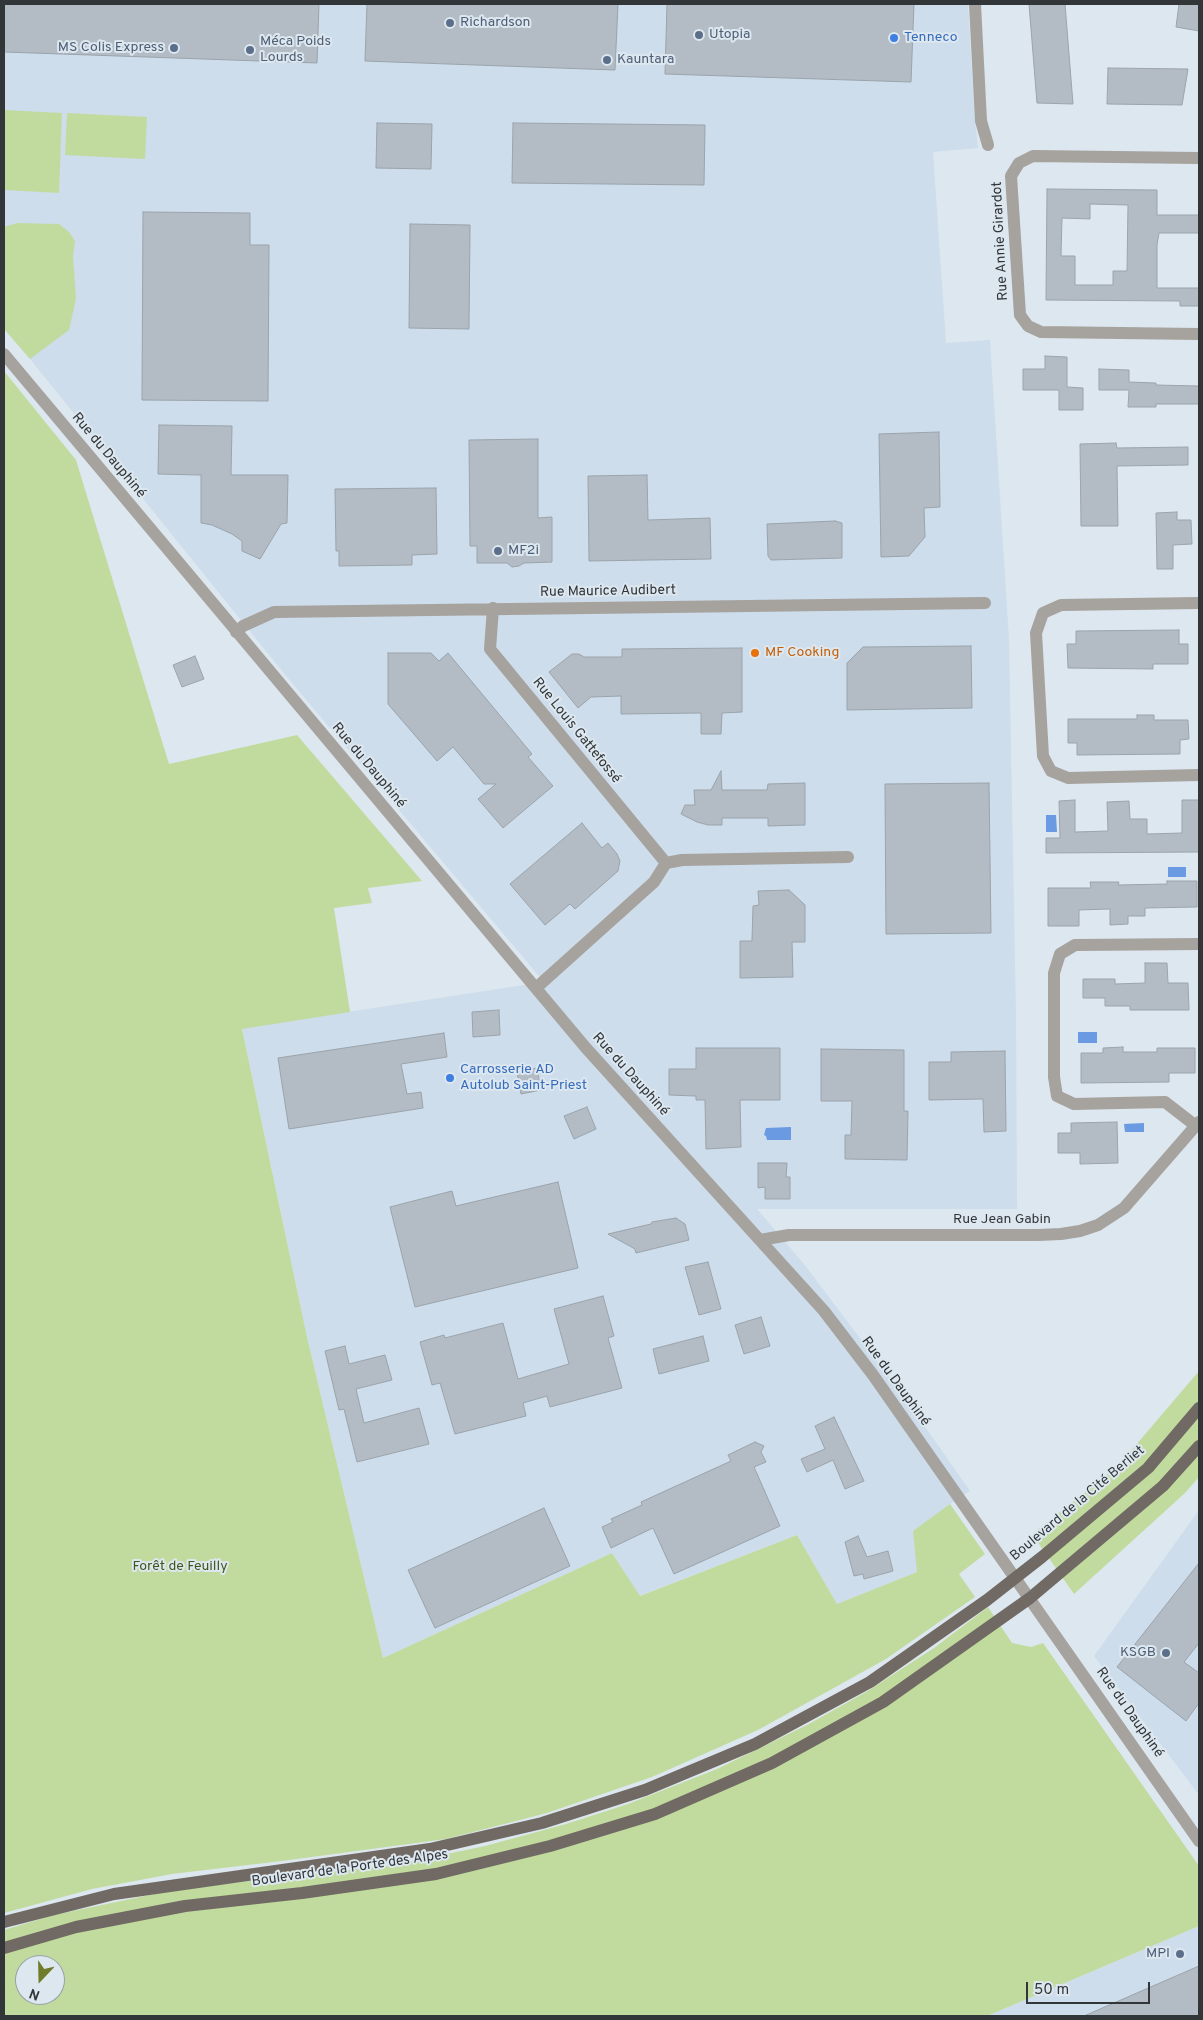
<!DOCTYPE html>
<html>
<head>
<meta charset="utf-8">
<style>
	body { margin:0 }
	#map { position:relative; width:1203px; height:2020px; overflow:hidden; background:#dde7ef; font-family:Overpass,sans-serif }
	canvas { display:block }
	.frame { position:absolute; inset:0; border:5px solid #323639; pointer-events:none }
	.north { position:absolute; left:15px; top:1955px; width:50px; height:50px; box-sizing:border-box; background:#dde7ef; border:1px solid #99a0a6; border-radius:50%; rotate:201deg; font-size:14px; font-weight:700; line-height:20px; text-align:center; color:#323639 }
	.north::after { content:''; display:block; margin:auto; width:18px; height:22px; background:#6f7d2a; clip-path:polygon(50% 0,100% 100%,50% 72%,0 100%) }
	.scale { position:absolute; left:1026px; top:1982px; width:124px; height:22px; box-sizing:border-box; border:2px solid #323639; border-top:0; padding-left:6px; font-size:15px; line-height:18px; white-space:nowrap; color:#323639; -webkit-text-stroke:4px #dde7ef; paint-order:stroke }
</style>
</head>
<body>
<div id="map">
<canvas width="1203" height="2020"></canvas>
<div class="frame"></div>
<div class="north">N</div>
<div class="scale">50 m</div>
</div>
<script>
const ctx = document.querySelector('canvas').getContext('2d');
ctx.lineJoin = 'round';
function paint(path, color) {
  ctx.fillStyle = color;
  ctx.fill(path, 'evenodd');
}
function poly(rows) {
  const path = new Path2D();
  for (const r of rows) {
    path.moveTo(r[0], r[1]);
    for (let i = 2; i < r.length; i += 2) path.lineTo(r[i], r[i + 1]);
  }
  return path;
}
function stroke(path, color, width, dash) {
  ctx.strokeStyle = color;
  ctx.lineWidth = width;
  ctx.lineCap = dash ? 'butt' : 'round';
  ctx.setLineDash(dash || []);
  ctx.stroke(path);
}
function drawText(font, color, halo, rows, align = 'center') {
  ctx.font = font + ' Overpass,sans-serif';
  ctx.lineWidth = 4;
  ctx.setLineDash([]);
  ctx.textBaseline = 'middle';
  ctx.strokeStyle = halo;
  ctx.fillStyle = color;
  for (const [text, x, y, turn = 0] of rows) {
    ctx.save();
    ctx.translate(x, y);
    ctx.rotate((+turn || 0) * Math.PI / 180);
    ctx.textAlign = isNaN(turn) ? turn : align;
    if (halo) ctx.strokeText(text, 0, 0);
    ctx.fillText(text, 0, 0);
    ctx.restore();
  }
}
paint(poly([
	[4,4,968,4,975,121,978,148,933,152,946,343,990,340,1009,640,1016,1017,1017,1209,757,1209,804,1264,905,1398,970,1491,950,1504,917,1572,837,1604,797,1535,639,1596,612,1553,383,1658,307,1337,242,1028,544,982,287,677,30,359,4,329],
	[1199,1510,1199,1795,1094,1656],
	[1199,1926,1199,2016,987,2016]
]), '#cdddeb');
paint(poly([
	[4,110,62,113,59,193,4,190],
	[67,113,147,117,145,159,65,155],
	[17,223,59,224,69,232,75,241,73,256,76,299,69,330,30,359,4,329,4,227],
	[4,371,76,460,169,764,297,735,422,881,368,888,372,903,334,908,350,1012,242,1029,307,1337,383,1658,612,1553,640,1596,797,1535,837,1604,917,1572,913,1531,950,1504,985,1554,959,1574,975,1597,886,1659,758,1730,652,1777,547,1813,446,1839,282,1861,172,1874,92,1889,4,1913],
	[1199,1371,1199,1477,1185,1493,1074,1594,1032,1534,1102,1479,1124,1459],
	[988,1607,1012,1643,1031,1647,1043,1643,1199,1866,1199,1926,987,2016,4,2016,4,1930,54,1915,159,1893,223,1884,392,1865,437,1856,485,1846,566,1824,628,1804,717,1769,807,1725,866,1692,934,1648],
	[25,1965,55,1965,55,1995,25,1995]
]), '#c1db9f');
paint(poly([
	[1046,815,1056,815,1057,832,1046,832],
	[1168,867,1186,867,1186,877,1168,877],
	[1078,1032,1097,1032,1097,1043,1078,1043],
	[1144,1123,1144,1132,1125,1132,1124,1124],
	[791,1127,791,1140,767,1140,766,1136,764,1135,766,1128]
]), '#6a9ae1');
const building = poly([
	[4,4,319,4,317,63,4,52,4,4],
	[367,4,618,4,615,70,365,61,367,4],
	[667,4,914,4,911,82,665,74,667,4],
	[1029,4,1065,4,1073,104,1037,103,1029,4],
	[1179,4,1199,4,1199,31,1176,27,1179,4],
	[1108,68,1188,69,1182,105,1107,104,1108,68],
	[377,123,432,124,431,169,376,168,377,123],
	[513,123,705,125,704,185,512,183,513,123],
	[1047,189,1157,190,1157,215,1199,215,1199,233,1159,233,1157,245,1157,288,1199,288,1199,306,1180,306,1180,301,1046,300,1047,189],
	[1090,204,1128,205,1127,271,1113,271,1113,285,1075,285,1075,256,1061,256,1062,218,1090,219,1090,204],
	[143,212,250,213,250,245,269,245,268,401,142,400,143,212],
	[410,224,470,225,469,329,409,328,410,224],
	[1045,356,1067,357,1067,387,1083,388,1083,410,1059,410,1059,390,1023,390,1023,369,1045,369,1045,356],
	[1099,369,1129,370,1129,382,1156,383,1156,385,1199,386,1199,404,1156,404,1156,407,1128,407,1129,390,1099,390,1099,369],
	[159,425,232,426,231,475,288,475,287,523,281,524,260,559,242,551,242,541,232,534,212,525,201,523,201,475,158,474,159,425],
	[939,432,940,507,924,508,925,537,909,556,881,557,879,434,939,432],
	[538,439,538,518,552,517,552,562,524,563,519,566,512,567,507,563,477,563,477,546,470,546,469,440,538,439],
	[1116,443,1117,448,1188,447,1188,465,1117,466,1118,526,1081,526,1080,444,1116,443],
	[647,475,648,520,710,518,711,559,589,561,588,476,647,475],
	[436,488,437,554,412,555,412,565,339,566,339,551,336,551,335,489,436,488],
	[1177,512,1177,520,1191,520,1192,544,1173,545,1173,569,1157,569,1156,513,1177,512],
	[835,521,842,523,842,558,771,560,768,556,767,524,835,521],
	[1179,630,1179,644,1188,644,1188,664,1153,664,1153,669,1068,668,1067,644,1076,644,1076,631,1179,630],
	[971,646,972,708,847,710,847,663,863,647,971,646],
	[742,648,742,712,722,713,721,734,701,734,701,713,621,714,621,696,591,697,578,708,549,672,572,654,579,654,584,657,622,657,622,649,742,648],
	[388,653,431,653,439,661,448,653,532,754,528,757,553,786,503,828,478,799,496,784,484,784,453,747,437,761,388,704,388,653],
	[195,656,204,679,182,687,173,665,195,656],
	[1137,715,1154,715,1154,720,1188,720,1189,739,1180,740,1180,754,1077,755,1077,743,1068,743,1068,719,1137,719,1137,715],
	[721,771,722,790,767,790,768,784,805,783,805,825,768,826,768,818,722,818,722,825,708,825,697,822,681,814,685,805,695,805,694,790,711,790,721,771],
	[989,783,991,933,886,934,885,784,989,783],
	[1075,800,1075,832,1108,831,1107,802,1129,801,1130,819,1147,819,1147,834,1182,833,1182,800,1199,800,1199,852,1046,853,1046,838,1060,838,1059,801,1075,800],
	[582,823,602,848,608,843,617,854,620,861,618,871,575,909,570,904,545,925,510,884,582,823],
	[1167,881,1197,881,1197,907,1145,908,1145,916,1128,916,1128,924,1110,925,1110,909,1079,910,1079,926,1048,926,1048,888,1091,888,1090,882,1119,882,1118,885,1167,884,1167,881],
	[789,890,805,905,805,942,792,942,793,977,740,978,740,941,752,941,753,906,759,905,758,891,789,890],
	[1145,963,1167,963,1168,983,1188,983,1189,1010,1130,1010,1130,1006,1105,1006,1105,998,1083,998,1083,979,1115,979,1115,984,1145,983,1145,963],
	[499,1010,500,1035,473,1037,472,1012,499,1010],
	[444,1033,447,1057,401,1064,407,1094,421,1092,423,1108,289,1129,278,1058,444,1033],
	[1123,1047,1123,1052,1157,1052,1157,1048,1195,1048,1195,1073,1169,1073,1169,1082,1081,1083,1081,1053,1103,1053,1103,1048,1123,1047],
	[696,1048,780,1048,780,1100,740,1100,741,1147,706,1149,705,1100,696,1100,696,1096,669,1095,669,1069,696,1069,696,1048],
	[821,1049,904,1050,904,1111,908,1111,907,1160,845,1159,845,1135,851,1135,852,1101,821,1101,821,1049],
	[1005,1051,1006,1131,984,1132,983,1099,929,1100,929,1062,951,1062,951,1052,1005,1051],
	[537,1068,541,1090,521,1094,517,1072,537,1068],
	[587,1107,596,1129,574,1139,564,1116,587,1107],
	[1117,1122,1118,1163,1080,1164,1080,1153,1058,1153,1058,1133,1071,1133,1071,1123,1117,1122],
	[758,1163,787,1163,786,1177,790,1177,790,1199,765,1199,765,1187,758,1188,758,1163],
	[558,1182,578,1268,415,1307,390,1207,452,1191,456,1206,558,1182],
	[676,1218,685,1224,689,1240,636,1253,635,1249,608,1234,651,1224,652,1222,676,1218],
	[708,1262,721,1309,699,1315,685,1267,708,1262],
	[603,1296,614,1336,608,1338,622,1388,550,1407,547,1396,523,1403,526,1416,455,1434,440,1383,432,1385,420,1342,444,1335,445,1338,503,1323,518,1379,569,1364,554,1309,603,1296],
	[761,1317,770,1346,744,1354,735,1325,761,1317],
	[703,1336,709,1361,659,1374,653,1349,703,1336],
	[345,1346,349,1364,385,1355,392,1380,356,1389,364,1423,419,1408,429,1444,357,1462,344,1409,339,1410,325,1351,345,1346],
	[834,1417,864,1481,845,1489,833,1460,807,1472,801,1459,825,1449,815,1426,834,1417],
	[755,1442,764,1446,761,1452,766,1462,754,1467,780,1526,674,1574,653,1528,611,1548,602,1527,613,1522,611,1519,642,1505,641,1502,731,1461,728,1455,755,1442],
	[544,1508,570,1566,435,1628,408,1570,544,1508],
	[858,1536,867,1557,888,1551,893,1571,864,1579,863,1574,854,1576,845,1542,858,1536],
	[1199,1563,1199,1643,1184,1662,1199,1673,1199,1703,1186,1721,1117,1667,1199,1563],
	[1199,1966,1199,2016,1084,2016,1199,1966]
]);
paint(building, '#b3bcc4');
stroke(building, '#9ba4ac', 1);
stroke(poly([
	[975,4,981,121,988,145],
	[1199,158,1033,156,1019,163,1011,176,1020,315,1028,326,1041,332,1199,334],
	[4,354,586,1048,824,1311,873,1375,1199,1841],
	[1199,603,1061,605,1043,613,1036,633,1043,756,1051,771,1068,778,1199,775],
	[493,608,490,649,666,863,654,882,536,988],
	[236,632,243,626,274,612,985,603],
	[666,863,682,860,848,857],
	[1196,1126,1165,1102,1074,1104,1057,1096,1054,1077,1054,973,1060,954,1075,945,1199,944],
	[760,1240,789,1235,1038,1235,1061,1234,1080,1231,1098,1225,1124,1208,1199,1122]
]), '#a6a29e', 12);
stroke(poly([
	[4,1922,114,1894,430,1849,542,1823,645,1790,755,1744,870,1682,987,1600,1042,1557,1148,1468,1199,1408],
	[4,1948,76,1927,185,1906,302,1893,436,1874,550,1846,655,1814,772,1763,883,1702,1030,1598,1163,1486,1199,1446]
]), '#716a64', 12);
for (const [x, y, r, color] of [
	[450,23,5,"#5c6f8a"],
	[699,35,5,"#5c6f8a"],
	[894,38,5,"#3f7fe0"],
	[174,48,5,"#5c6f8a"],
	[250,50,5,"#5c6f8a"],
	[607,60,5,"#5c6f8a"],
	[498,551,5,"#5c6f8a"],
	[755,653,5,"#e8710a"],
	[450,1078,5,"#3f7fe0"],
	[1166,1653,5,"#5c6f8a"],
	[1180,1954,5,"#5c6f8a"]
]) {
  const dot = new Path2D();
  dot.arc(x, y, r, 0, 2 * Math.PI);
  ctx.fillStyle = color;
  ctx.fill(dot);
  stroke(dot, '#dde7ef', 2);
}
drawText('14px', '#4e5e75', '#dde7ef', [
	["Richardson",460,23],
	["Utopia",709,35],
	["Méca Poids",260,42],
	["Lourds",260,58],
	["MS Colis Express",164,48,"right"],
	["Kauntara",617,60],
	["MF2i",508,551],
	["KSGB",1156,1653,"right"],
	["MPI",1170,1954,"right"]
], 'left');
drawText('14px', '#366cbe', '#dde7ef', [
	["Tenneco",904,38],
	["Carrosserie AD",460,1070],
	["Autolub Saint-Priest",460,1086]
], 'left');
drawText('14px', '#323639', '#dde7ef', [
	["Rue Annie Girardot",1001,241,-93],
	["Rue du Dauphiné",108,456,50],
	["Rue Maurice Audibert",608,592,-1],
	["Rue Louis Gattefossé",576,731,51],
	["Rue du Dauphiné",368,766,50],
	["Rue du Dauphiné",630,1075,48],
	["Rue Jean Gabin",1002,1220],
	["Rue du Dauphiné",895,1382,54],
	["Boulevard de la Cité Berliet",1078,1504,-40],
	["Rue du Dauphiné",1129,1713,55],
	["Boulevard de la Porte des Alpes",350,1869,-8]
]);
drawText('14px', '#c56008', '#dde7ef', [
	["MF Cooking",765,653]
], 'left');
drawText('14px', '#41571c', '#dde7ef', [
	["Forêt de Feuilly",180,1567]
]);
</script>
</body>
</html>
